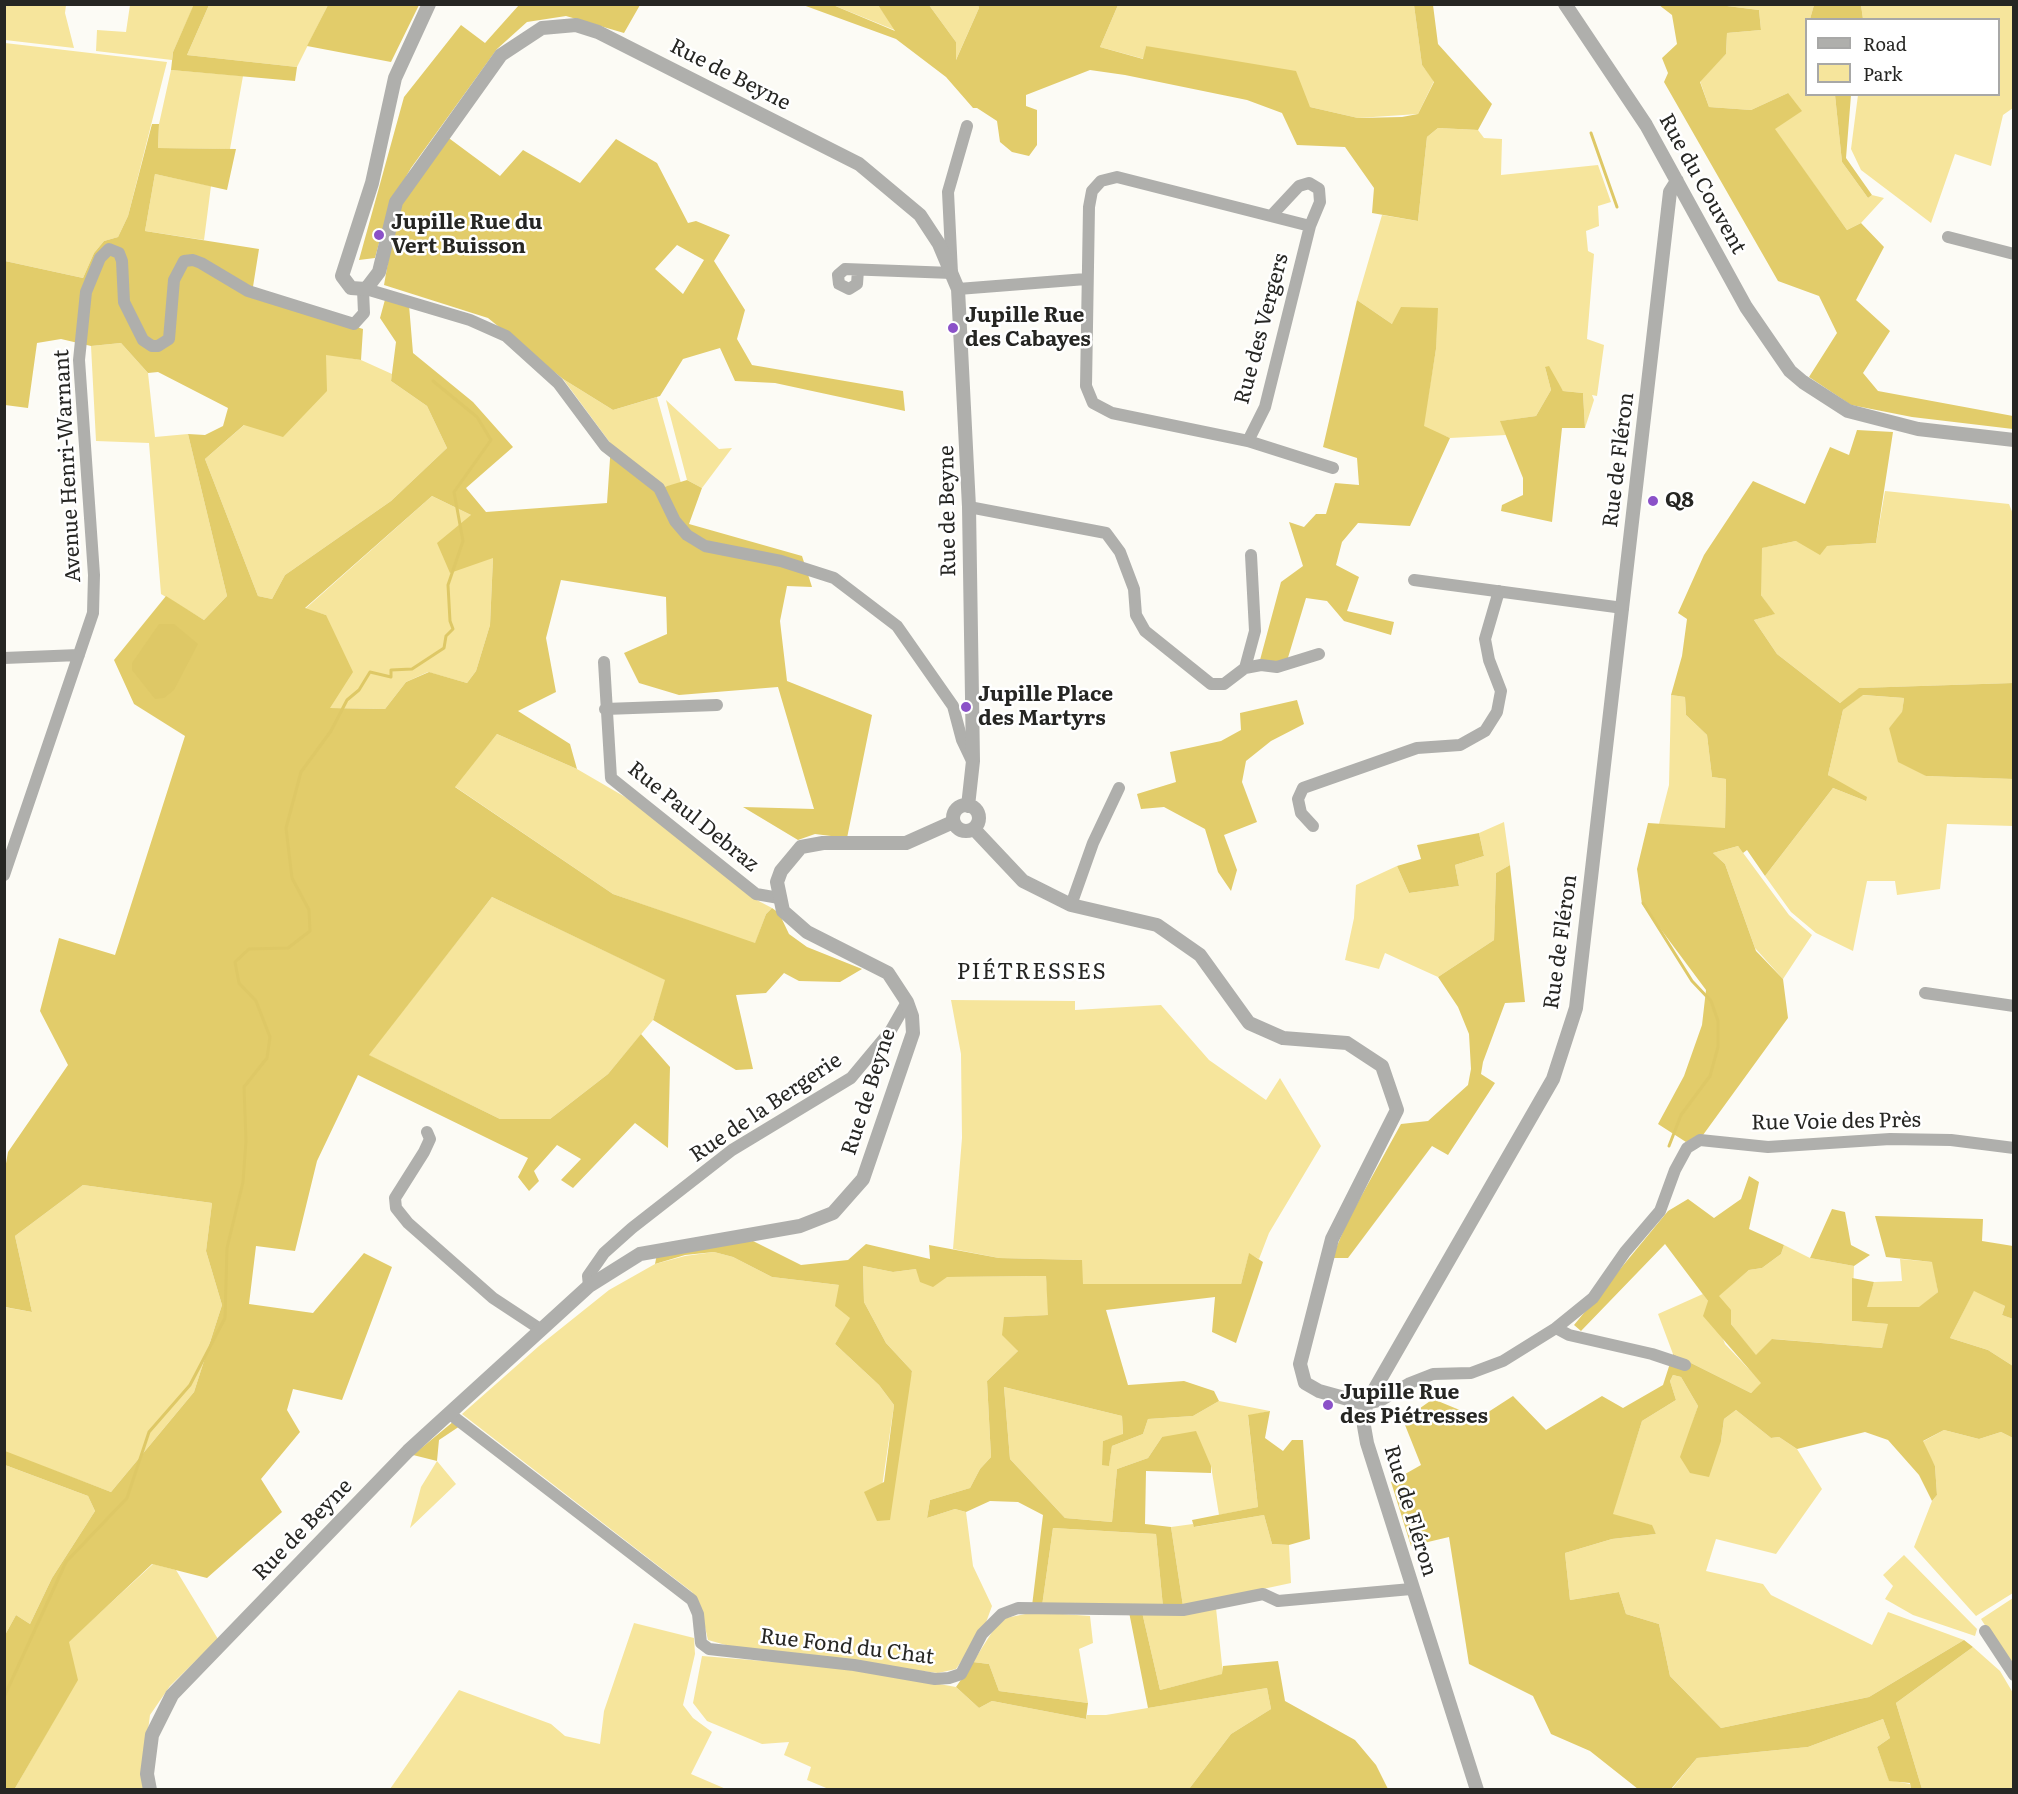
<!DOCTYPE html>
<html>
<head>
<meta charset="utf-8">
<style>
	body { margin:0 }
	#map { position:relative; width:2018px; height:1794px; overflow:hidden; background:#fcfbf5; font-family:Literata,serif }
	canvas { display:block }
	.frame { position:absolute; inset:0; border:6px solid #262623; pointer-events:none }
	.legend { position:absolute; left:1805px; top:18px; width:195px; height:78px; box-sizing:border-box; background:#fff; border:2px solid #a8a8a7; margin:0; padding:8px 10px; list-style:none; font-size:18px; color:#262623 }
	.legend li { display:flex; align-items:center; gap:12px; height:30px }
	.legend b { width:30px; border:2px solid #a8a8a7 }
</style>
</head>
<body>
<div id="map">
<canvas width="2018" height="1794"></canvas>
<div class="frame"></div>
<ul class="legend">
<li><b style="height:8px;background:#afafac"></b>Road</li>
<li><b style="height:16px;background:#f6e59c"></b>Park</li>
</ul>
</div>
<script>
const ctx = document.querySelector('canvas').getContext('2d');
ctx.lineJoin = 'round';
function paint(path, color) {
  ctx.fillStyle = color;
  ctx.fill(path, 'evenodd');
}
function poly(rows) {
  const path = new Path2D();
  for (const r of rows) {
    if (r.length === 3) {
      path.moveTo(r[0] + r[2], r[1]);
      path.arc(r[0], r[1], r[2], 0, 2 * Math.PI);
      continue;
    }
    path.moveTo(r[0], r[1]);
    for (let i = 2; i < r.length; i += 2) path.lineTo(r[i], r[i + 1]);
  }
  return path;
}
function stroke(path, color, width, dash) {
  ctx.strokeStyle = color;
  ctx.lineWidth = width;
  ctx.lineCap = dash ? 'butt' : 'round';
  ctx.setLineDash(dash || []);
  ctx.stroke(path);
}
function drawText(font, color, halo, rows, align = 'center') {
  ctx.font = font + ' Literata,serif';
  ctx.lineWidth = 5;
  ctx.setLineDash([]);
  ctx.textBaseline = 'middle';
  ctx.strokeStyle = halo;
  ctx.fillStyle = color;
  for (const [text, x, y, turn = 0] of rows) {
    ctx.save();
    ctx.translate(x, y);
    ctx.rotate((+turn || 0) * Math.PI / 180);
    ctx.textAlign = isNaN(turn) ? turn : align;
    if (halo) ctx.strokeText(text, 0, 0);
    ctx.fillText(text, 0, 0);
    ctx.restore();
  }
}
paint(poly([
	[5,4,66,5,65,13,74,48,5,40],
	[130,5,194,5,173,52,172,60,96,51,97,30,126,32],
	[209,5,328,5,297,67,187,55],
	[833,5,878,5,897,31],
	[929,5,978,5,979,8,955,62,956,42],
	[1118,5,1414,5,1422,65,1434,81,1418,114,1358,118,1310,107,1146,46,1144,59,1100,47],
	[1719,5,1814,5,1810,19,1806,20,1806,94,1835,95,1842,162,1868,198,1872,195,1884,198,1861,223,1847,230,1774,129,1788,93,1751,110,1709,107,1700,81,1726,54,1727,33,1761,30,1759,10],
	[1861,5,2013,5,2013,108,2003,115,1991,166,1955,154,1931,223,1861,170,1851,149,1858,95,1998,94,1998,20,1863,19],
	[5,43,167,62,128,216,118,237,104,241,94,253,83,278,5,261],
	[171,70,243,76,230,149,158,148,159,124],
	[1438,128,1478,130,1484,138,1502,139,1501,175,1598,165,1611,202,1598,206,1599,226,1586,231,1588,251,1594,254,1587,339,1604,345,1597,396,1592,395,1594,400,1585,428,1583,393,1563,391,1545,367,1551,390,1536,416,1501,421,1506,435,1450,438,1423,427,1436,349,1437,308,1392,324,1357,300,1382,215,1418,221,1427,137],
	[155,174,211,186,204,240,145,231],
	[121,343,148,373,155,437,188,434,227,596,204,620,161,594,149,443,96,441,91,346],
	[326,354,361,360,392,374,391,381,427,406,447,448,391,501,285,575,272,599,258,596,205,459],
	[563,379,613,410,657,397,681,483,664,487,611,444],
	[666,400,719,449,732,448,702,488,687,480],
	[1885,491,2009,504,2013,514,2013,683,1860,688,1840,703,1777,654,1754,620,1774,614,1761,595,1761,548,1796,541,1827,546,1876,543],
	[432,496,471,515,493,558,490,625,476,671,467,683,428,672,406,682,385,709,329,708,326,615,305,609],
	[1671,695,1685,697,1686,715,1707,735,1712,777,1726,779,1725,829,1659,824,1669,785],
	[1862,695,1904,698,1902,713,1889,728,1926,776,2013,779,2013,826,1947,824,1940,889,1897,895,1895,881,1867,881,1853,951,1816,933,1791,912,1765,876,1833,788,1866,801,1828,775,1843,710],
	[497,734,577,769,632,801,751,897,772,908,766,914,755,944,613,894,454,786],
	[1504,822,1510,865,1496,873,1494,940,1438,977,1385,953,1379,969,1345,960,1354,918,1356,885,1397,866,1409,893,1459,886,1455,865,1484,856,1479,833],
	[1738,846,1789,915,1812,935,1783,979,1755,948,1725,864,1713,853],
	[492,897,666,980,653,1020,608,1074,550,1119,500,1119,368,1055],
	[951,1000,1075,1001,1075,1010,1161,1005,1209,1060,1266,1100,1280,1078,1321,1146,1269,1233,1259,1259,1249,1254,1241,1284,1082,1284,1082,1260,999,1258,953,1249,962,1138,961,1054],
	[83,1185,212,1203,206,1251,222,1305,194,1392,111,1492,5,1452,4,1307,32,1312,15,1236],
	[1784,1245,1810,1258,1854,1266,1852,1321,1889,1324,1882,1348,1773,1339,1756,1356,1731,1324,1718,1296,1749,1270,1762,1268,1781,1254],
	[714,1252,733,1257,772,1277,839,1285,851,1318,835,1344,879,1385,894,1405,877,1521,912,1371,886,1343,864,1302,863,1266,893,1272,916,1269,947,1277,1046,1276,1049,1315,1004,1317,1018,1351,987,1381,991,1457,980,1469,970,1488,930,1500,927,1518,955,1509,966,1512,973,1566,992,1606,984,1628,956,1669,938,1673,740,1649,708,1640,701,1610,692,1592,462,1414,539,1346,609,1290,655,1264,685,1256],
	[1900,1259,1933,1262,1938,1292,1919,1308,1866,1307,1874,1282,1902,1281],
	[1974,1290,2005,1306,2002,1315,2013,1319,2013,1366,1988,1350,1950,1338],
	[1703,1294,1708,1301,1725,1344,1762,1383,1751,1393,1673,1354,1658,1314],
	[1673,1375,1681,1377,1698,1406,1691,1428,1721,1441,1724,1419,1736,1410,1771,1438,1779,1437,1797,1449,1822,1489,1776,1554,1716,1539,1706,1571,1763,1584,1771,1595,1872,1645,1888,1612,1964,1640,1869,1697,1721,1728,1670,1676,1659,1624,1626,1614,1619,1592,1570,1600,1565,1553,1612,1539,1656,1534,1651,1525,1612,1515,1642,1421,1676,1400,1670,1381],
	[1004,1387,1122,1416,1123,1435,1103,1441,1109,1465,1112,1446,1143,1434,1148,1419,1193,1416,1219,1401,1270,1411,1248,1416,1258,1507,1219,1515,1211,1466,1162,1437,1148,1458,1117,1469,1112,1522,1065,1518,1010,1459],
	[1944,1430,1979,1439,2001,1432,2013,1438,2013,1593,1976,1616,1914,1547,1932,1501,1937,1495,1935,1466,1922,1442],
	[437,1461,456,1484,410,1528,421,1487],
	[5,1465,88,1496,95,1511,52,1578,30,1624,16,1615,5,1635],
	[1264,1515,1272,1544,1289,1545,1291,1583,1183,1606,1171,1527,1193,1524,1195,1527],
	[1053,1528,1156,1534,1163,1607,1042,1606],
	[1904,1555,1977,1629,1975,1636,1913,1615,1885,1599,1893,1586,1883,1575],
	[153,1564,176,1570,218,1639,170,1686,150,1715,143,1769,146,1789,14,1790,77,1680,68,1642],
	[2013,1598,2013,1669,1981,1619],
	[1216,1608,1223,1674,1160,1690,1142,1612],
	[1035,1612,1090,1616,1093,1643,1079,1649,1088,1703,999,1691,989,1664,973,1662,994,1629,1006,1618],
	[634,1623,694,1638,695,1654,683,1705,693,1718,712,1732,691,1774,726,1789,390,1789,459,1690,551,1724,565,1736,600,1744,604,1711],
	[1973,1647,2000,1671,2013,1693,2013,1789,1922,1789,1896,1703],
	[702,1656,850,1668,956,1687,979,1708,992,1701,1086,1719,1087,1715,1106,1715,1267,1688,1271,1709,1231,1734,1189,1789,831,1790,807,1780,811,1767,784,1755,789,1742,762,1744,707,1721,693,1703],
	[1883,1719,1890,1738,1877,1747,1889,1780,1910,1784,1911,1789,1671,1790,1697,1758,1808,1747]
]), '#f6e59c');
paint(poly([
	[194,4,209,5,187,55,297,67,295,81,171,70,173,52],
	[328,5,328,4,419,5,391,62,307,46],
	[519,5,640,5,624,33,566,16,527,22,497,49,411,168,389,206,375,258,359,260,404,97,461,25,485,43],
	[803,5,833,5,895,31,878,5,929,5,956,42,956,60,979,8,978,5,1118,5,1100,47,1143,59,1146,46,1296,71,1310,107,1358,118,1402,117,1418,114,1434,82,1422,65,1414,5,1433,5,1438,44,1492,104,1478,130,1438,128,1427,137,1418,221,1372,213,1374,188,1345,147,1297,145,1282,113,1247,100,1125,75,1090,70,1026,95,1026,106,1037,110,1037,145,1029,156,1012,152,1000,142,997,121,977,108,973,108,946,77,896,39],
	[1659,5,1719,5,1759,10,1761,30,1727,33,1726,54,1700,82,1709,107,1751,110,1788,93,1802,111,1775,129,1847,230,1861,223,1884,247,1856,300,1890,331,1863,373,1878,391,2013,416,2013,429,1912,417,1851,405,1809,377,1837,333,1819,296,1778,281,1664,82,1668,73,1662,58,1677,44,1672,15],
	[1814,5,1861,5,1863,19,1810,19],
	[1835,95,1851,95,1846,158,1872,195,1868,198,1842,162],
	[152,124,159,124,158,148,236,149,227,190,155,174,145,231,259,249,252,293,363,329,361,360,326,355,327,391,283,437,244,425,205,459,258,596,272,599,285,575,391,501,447,448,427,406,391,381,396,342,380,318,386,296,409,305,413,353,473,402,513,447,466,488,486,512,607,503,611,444,664,487,687,480,702,488,689,524,802,556,812,587,787,586,780,621,787,681,872,715,847,838,815,834,798,840,743,807,814,809,778,687,679,695,639,683,624,653,667,634,666,597,561,580,546,638,556,692,518,711,570,744,577,769,497,734,455,787,613,894,755,943,766,914,772,908,779,913,789,934,807,947,862,969,840,982,799,981,784,973,766,993,736,995,753,1069,736,1070,653,1020,665,980,492,897,369,1055,500,1119,550,1119,608,1074,641,1034,670,1067,668,1148,635,1123,573,1188,561,1180,581,1159,557,1145,534,1171,539,1181,529,1191,518,1177,528,1158,358,1075,317,1161,295,1251,256,1246,249,1304,313,1313,364,1253,392,1267,342,1400,293,1389,287,1410,300,1432,261,1479,282,1512,207,1578,152,1564,69,1642,78,1680,14,1790,5,1789,5,1635,16,1615,30,1624,52,1578,95,1511,88,1496,5,1465,5,1451,111,1492,194,1392,222,1305,206,1251,212,1203,83,1185,15,1236,32,1312,5,1307,4,1175,8,1152,68,1065,40,1011,59,938,115,955,185,736,134,704,114,660,166,596,204,620,227,596,188,434,205,435,223,426,228,408,158,372,148,373,121,343,91,346,61,339,37,343,28,408,5,405,5,261,83,278,94,253,104,241,118,237,128,216],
	[432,496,471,515,437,543,450,573,493,558,490,625,476,671,467,683,429,672,406,682,385,709,330,708,353,672,326,615,305,608],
	[446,136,500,176,523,150,580,183,616,139,657,163,688,223,696,221,730,235,714,261,745,310,737,339,752,365,903,391,905,411,775,383,735,381,720,348,683,359,660,396,613,410,563,379,488,318,384,285,398,205],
	[677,245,704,260,683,294,655,269],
	[1357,300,1392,324,1401,307,1438,308,1436,349,1424,426,1450,438,1410,526,1358,523,1342,542,1336,565,1359,577,1347,611,1394,622,1391,635,1344,621,1327,601,1306,598,1287,661,1279,667,1260,660,1281,582,1303,566,1289,522,1304,527,1316,514,1326,514,1335,483,1359,485,1357,458,1323,447],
	[1549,366,1563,391,1583,393,1585,428,1562,428,1552,522,1501,511,1502,505,1523,495,1523,478,1500,421,1536,416,1551,390,1545,367],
	[1857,430,1893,432,1876,543,1827,546,1820,555,1796,541,1762,548,1761,595,1775,614,1754,620,1777,654,1840,703,1859,688,2013,683,2013,779,1926,776,1898,762,1889,728,1902,712,1904,698,1863,695,1843,710,1828,775,1867,797,1866,801,1833,788,1765,876,1747,850,1743,853,1738,846,1713,853,1725,864,1756,951,1783,979,1788,1018,1703,1135,1686,1142,1658,1124,1684,1076,1702,1025,1706,990,1642,904,1637,869,1648,823,1725,828,1726,779,1712,777,1707,735,1686,715,1685,697,1671,695,1682,656,1687,619,1678,613,1704,555,1753,481,1805,504,1830,447,1849,455],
	[1297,700,1304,724,1271,741,1246,761,1242,782,1257,822,1224,835,1237,870,1231,891,1218,872,1205,829,1164,807,1141,809,1137,794,1176,782,1170,752,1221,741,1241,730,1240,713],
	[1479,833,1484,856,1455,865,1459,886,1409,893,1397,866,1421,859,1417,845],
	[1510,865,1525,1002,1505,1003,1483,1062,1481,1074,1495,1083,1448,1155,1432,1146,1348,1258,1332,1258,1347,1222,1401,1124,1428,1121,1468,1085,1471,1069,1469,1034,1458,1007,1438,977,1494,940,1496,873],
	[1749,1176,1759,1182,1749,1229,1784,1245,1781,1254,1762,1268,1749,1270,1719,1296,1731,1310,1731,1324,1756,1355,1772,1339,1882,1348,1888,1324,1852,1321,1852,1278,1874,1282,1867,1307,1919,1307,1938,1292,1932,1262,1886,1257,1875,1216,1983,1219,1982,1241,2013,1246,2013,1319,2002,1315,2005,1306,1974,1291,1950,1338,1988,1350,2013,1366,2013,1438,2001,1432,1979,1439,1944,1430,1923,1441,1935,1466,1937,1495,1932,1501,1919,1475,1888,1440,1865,1432,1797,1449,1779,1437,1771,1438,1736,1410,1724,1419,1721,1441,1709,1477,1690,1473,1680,1457,1698,1406,1681,1377,1673,1375,1670,1381,1676,1400,1642,1421,1613,1514,1652,1525,1656,1534,1612,1539,1565,1553,1570,1600,1619,1592,1626,1614,1659,1624,1670,1676,1721,1728,1869,1697,1964,1640,1973,1647,1896,1703,1922,1789,1911,1789,1910,1783,1889,1781,1877,1747,1890,1738,1883,1719,1808,1747,1697,1758,1671,1789,1638,1789,1590,1751,1551,1734,1533,1696,1469,1664,1449,1537,1411,1546,1391,1482,1421,1465,1403,1420,1433,1399,1479,1418,1513,1396,1546,1430,1602,1396,1623,1408,1663,1385,1673,1354,1751,1393,1761,1383,1703,1316,1708,1301,1665,1244,1581,1331,1574,1325,1668,1211,1688,1199,1714,1218,1741,1199],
	[1832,1209,1845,1212,1851,1245,1870,1255,1854,1266,1810,1258],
	[753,1241,801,1265,848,1260,866,1244,930,1259,929,1245,999,1258,1082,1260,1083,1284,1241,1284,1249,1253,1263,1262,1236,1343,1212,1332,1215,1297,1106,1310,1128,1385,1184,1381,1214,1391,1219,1401,1193,1416,1148,1419,1143,1434,1112,1446,1109,1466,1102,1465,1103,1441,1123,1434,1122,1416,1004,1387,1010,1459,1065,1518,1112,1522,1117,1469,1148,1458,1162,1437,1196,1431,1211,1466,1211,1473,1146,1471,1145,1524,1171,1527,1183,1606,1163,1607,1156,1534,1053,1528,1042,1606,1032,1606,1043,1515,1018,1502,990,1501,966,1512,955,1509,927,1518,930,1500,970,1488,980,1469,991,1457,987,1381,1018,1351,1002,1335,1004,1317,1048,1315,1046,1276,947,1277,933,1287,920,1282,916,1269,893,1272,863,1266,864,1302,886,1343,912,1371,890,1520,877,1521,864,1492,884,1482,894,1405,879,1385,835,1344,850,1318,835,1306,839,1285,772,1277,733,1257,714,1252,685,1255,655,1264,657,1254],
	[1270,1411,1265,1438,1283,1451,1292,1440,1303,1440,1310,1539,1289,1545,1272,1544,1264,1515,1194,1527,1192,1520,1258,1507,1248,1415],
	[454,1421,460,1426,439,1440,437,1461,413,1455],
	[1129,1612,1142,1612,1160,1690,1222,1674,1223,1666,1278,1661,1285,1701,1355,1740,1376,1765,1388,1789,1189,1789,1231,1734,1271,1709,1267,1688,1148,1708],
	[973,1662,989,1664,999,1691,1088,1703,1086,1719,992,1701,979,1708,956,1687]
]), '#e2cc6a');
paint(poly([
	[159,624,174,624,198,644,174,690,164,698,155,699,132,670,132,663]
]), '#dec866');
stroke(poly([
	[1591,133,1617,207],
	[1643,903,1692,981,1711,1001,1718,1021,1718,1047,1710,1076,1681,1115,1669,1146],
	[4,1697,66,1562,127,1498,149,1432,190,1385,225,1318,227,1248,243,1182,246,1141,244,1087,267,1058,270,1037,256,1001,239,983,235,962,249,949,288,948,310,931,309,910,292,878,286,828,301,772,331,731,347,700,359,690,370,672,391,677,391,670,412,669,444,648,446,636,453,629,450,621,448,585,463,541,454,492,491,440,477,417,433,381]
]), '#dec866', 3);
stroke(poly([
	[1271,216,1299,186,1309,183,1319,189,1320,202,1310,226],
	[1948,237,2014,254],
	[858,270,857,284,849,289,839,284,838,275,845,269,952,273,948,192,967,126],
	[366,289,470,320,506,336,558,383,605,446,659,488,675,521,687,535,705,546,781,561,834,578,897,626,953,706,962,740,972,761],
	[958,289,1086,279],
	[1248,441,1265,407,1310,226,1117,177,1101,181,1092,191,1089,207,1086,386,1093,403,1112,413,1248,441,1333,468],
	[969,507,1106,533,1120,552,1134,589,1136,615,1145,631,1211,684,1224,684,1245,668,1261,665,1277,667,1319,654],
	[1414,580,1623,608],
	[4,658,79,655],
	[604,662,611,778,756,894,779,898],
	[1245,668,1255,631,1251,555],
	[605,709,717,705],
	[1313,826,1301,813,1298,799,1303,788,1417,748,1460,745,1485,731,1497,712,1501,691,1489,660,1485,639,1499,591],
	[4,875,93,613,94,575,79,360,86,292,100,258,109,249,119,253,122,261,124,302,143,340,152,346,158,346,169,339,174,280,184,261,193,260,201,263,248,291,354,324,364,313,363,290],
	[1071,905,1093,843,1119,788],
	[1925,993,2014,1006],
	[427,1132,430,1139,424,1152,395,1198,396,1208,408,1223,493,1298,540,1329],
	[589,1286,588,1276,604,1253,632,1228,732,1150,851,1078,891,1030,907,1002],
	[1556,1328,1569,1335,1652,1354,1685,1365],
	[1366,1404,1380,1401,1410,1383,1433,1374,1471,1373,1503,1361,1556,1328,1593,1298,1625,1252,1660,1211,1675,1170,1687,1148,1700,1140,1768,1147,1890,1139,1951,1140,2014,1148],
	[450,1414,692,1600,698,1614,701,1643,709,1649,854,1665,935,1679,949,1678,961,1674,982,1634,1002,1614,1018,1608,1183,1610,1263,1594,1278,1601,1411,1589],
	[1985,1631,2014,1675]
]), '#afafac', 12);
stroke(poly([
	[429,4,395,78,372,183,342,276,351,288,366,289,379,272,396,202,501,55,542,28,576,25,598,32,859,164,920,215,939,244,958,289,969,507,973,761,968,806],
	[1565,4,1646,125,1746,307,1790,371,1803,382,1848,411,1918,429,2014,440],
	[966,818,13],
	[974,829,1023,881,1071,905,1157,925,1200,955,1249,1023,1283,1038,1347,1043,1382,1066,1397,1110,1332,1239,1300,1364,1305,1383,1319,1391,1366,1404],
	[150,1790,147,1774,152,1735,172,1695,408,1451,589,1286,640,1254,800,1226,833,1213,863,1179,913,1033,912,1016,907,1002,888,973,807,932,783,911,777,882,781,871,801,847,823,843,906,843,953,822],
	[1477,1790,1367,1443,1364,1426,1366,1404,1553,1079,1576,1008,1670,192,1677,181]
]), '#afafac', 14);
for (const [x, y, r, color] of [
	[379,235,6,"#8b51c8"],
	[953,328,6,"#8b51c8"],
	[1653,501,6,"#8b51c8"],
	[966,707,6,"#8b51c8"],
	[1328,1405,6,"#8b51c8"]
]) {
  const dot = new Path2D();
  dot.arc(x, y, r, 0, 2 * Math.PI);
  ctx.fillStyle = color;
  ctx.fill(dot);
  stroke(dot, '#fff', 2);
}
drawText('21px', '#262623', '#fff', [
	["Rue de Beyne",730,75,27],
	["Rue du Couvent",1702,184,61],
	["Rue des Vergers",1262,329,-75],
	["Rue de Fléron",1619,460,-83],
	["Avenue Henri-Warnant",68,466,-93],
	["Rue de Beyne",948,511,-91],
	["Rue Paul Debraz",693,817,39],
	["Rue de Fléron",1561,942,-82],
	["Rue de Beyne",869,1092,-72],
	["Rue de la Bergerie",766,1108,-34],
	["Rue Voie des Près",1836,1122,-1],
	["Rue de Fléron",1410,1511,73],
	["Rue de Beyne",303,1530,-46],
	["Rue Fond du Chat",847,1647,7]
]);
drawText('bold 21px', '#262623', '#fff', [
	["Jupille Rue du",391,223],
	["Vert Buisson",391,247],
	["Jupille Rue",965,316],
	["des Cabayes",965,340],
	["Q8",1665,501],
	["Jupille Place",978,695],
	["des Martyrs",978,719],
	["Jupille Rue",1340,1393],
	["des Piétresses",1340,1417]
], 'left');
ctx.letterSpacing = '1.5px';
drawText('22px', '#262623', '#fff', [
	["PIÉTRESSES",1032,973]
]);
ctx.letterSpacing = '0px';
</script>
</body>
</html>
